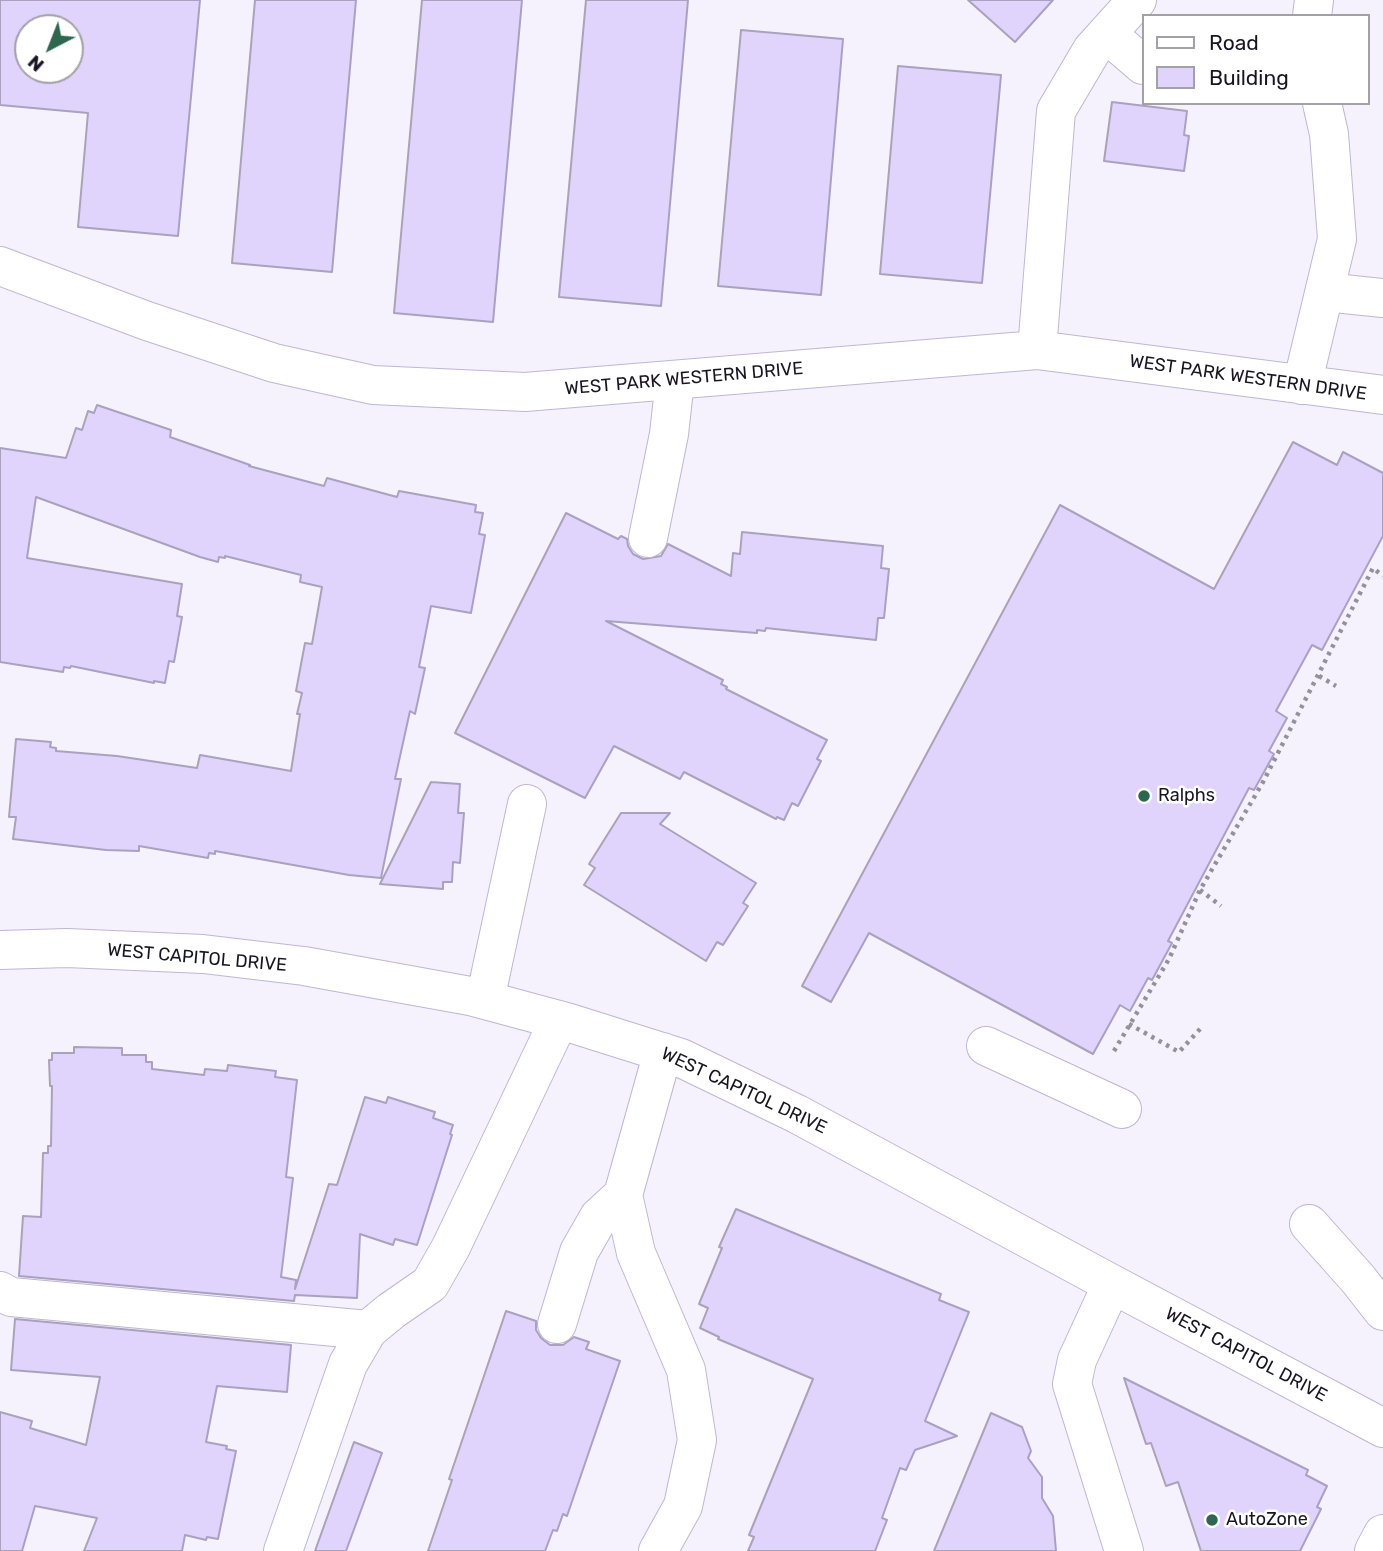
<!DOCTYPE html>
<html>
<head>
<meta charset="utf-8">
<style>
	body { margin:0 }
	#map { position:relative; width:1383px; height:1551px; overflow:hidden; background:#f5f2fe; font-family:Rubik,sans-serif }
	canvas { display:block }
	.legend { position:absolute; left:1142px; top:14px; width:228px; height:91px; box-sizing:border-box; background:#fff; border:2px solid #a3a1a6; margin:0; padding:9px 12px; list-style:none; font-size:21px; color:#181520 }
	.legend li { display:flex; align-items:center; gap:14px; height:35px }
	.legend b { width:35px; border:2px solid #a3a1a6 }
	.north { position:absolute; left:14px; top:14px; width:70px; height:70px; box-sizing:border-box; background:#fff; border:2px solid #a3a1a6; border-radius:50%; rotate:222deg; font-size:19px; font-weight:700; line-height:28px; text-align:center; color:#181520 }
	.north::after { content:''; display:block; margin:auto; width:24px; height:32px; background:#2e674f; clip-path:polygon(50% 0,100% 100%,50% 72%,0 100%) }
</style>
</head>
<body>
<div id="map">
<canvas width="1383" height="1551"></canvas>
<ul class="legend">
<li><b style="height:9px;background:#fff"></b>Road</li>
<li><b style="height:19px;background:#e0d4fd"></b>Building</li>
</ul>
<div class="north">N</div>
</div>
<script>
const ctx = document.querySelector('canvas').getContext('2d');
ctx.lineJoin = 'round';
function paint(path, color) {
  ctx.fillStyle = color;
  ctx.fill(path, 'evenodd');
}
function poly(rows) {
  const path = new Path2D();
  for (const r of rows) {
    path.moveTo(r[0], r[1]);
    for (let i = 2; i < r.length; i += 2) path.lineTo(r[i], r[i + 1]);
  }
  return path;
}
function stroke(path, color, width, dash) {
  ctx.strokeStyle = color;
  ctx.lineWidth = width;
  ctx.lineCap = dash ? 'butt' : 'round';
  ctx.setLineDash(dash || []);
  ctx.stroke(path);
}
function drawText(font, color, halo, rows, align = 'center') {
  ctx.font = font + ' Rubik,sans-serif';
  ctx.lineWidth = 5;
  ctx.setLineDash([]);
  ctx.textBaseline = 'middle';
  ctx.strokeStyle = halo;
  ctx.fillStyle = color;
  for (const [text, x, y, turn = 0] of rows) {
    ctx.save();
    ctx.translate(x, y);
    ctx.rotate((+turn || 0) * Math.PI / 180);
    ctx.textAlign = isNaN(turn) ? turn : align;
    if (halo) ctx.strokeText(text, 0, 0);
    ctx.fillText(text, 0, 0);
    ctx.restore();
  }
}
const building = poly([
	[0,0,200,0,178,236,78,227,88,113,0,105,0,0],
	[28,28,70,28,70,70,28,70,28,28],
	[255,0,356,0,332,272,232,263,255,0],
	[422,0,522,0,493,322,394,313,422,0],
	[586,0,688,0,661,306,559,297,586,0],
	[968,0,1053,0,1015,42,968,0],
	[741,30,843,39,821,295,718,286,741,30],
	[898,66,1001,75,982,283,880,274,898,66],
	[1112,102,1187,111,1184,135,1189,136,1184,171,1104,161,1112,102],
	[97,405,171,430,170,437,250,465,249,466,324,486,327,478,397,497,399,491,476,505,475,512,483,513,479,534,485,535,471,613,431,606,419,667,425,668,415,714,410,711,395,779,401,779,381,878,349,875,215,851,215,854,209,853,208,858,139,846,139,851,106,850,13,839,16,817,9,817,16,739,51,742,50,747,56,748,56,751,117,756,197,768,200,755,291,771,300,714,297,714,302,693,296,691,305,643,312,644,322,587,300,582,301,575,225,556,225,558,219,557,218,562,200,557,36,497,27,558,182,584,177,616,182,617,174,662,169,661,165,683,154,681,154,683,71,666,70,668,64,667,63,672,0,662,0,448,66,458,76,428,82,430,88,411,94,413,97,405],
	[1293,442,1337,465,1343,452,1383,473,1383,536,1322,650,1312,645,1276,711,1287,718,1269,751,1274,754,1254,790,1249,788,1168,941,1172,943,1152,980,1148,978,1130,1011,1120,1005,1093,1054,869,933,831,1002,802,986,1060,505,1214,589,1293,442],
	[566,513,618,539,621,536,627,539,628,546,633,554,643,559,661,556,668,544,731,576,733,553,740,554,742,532,883,546,881,568,889,569,884,618,878,618,876,640,766,628,765,631,757,630,757,633,606,621,723,680,721,684,727,687,726,689,827,740,817,759,821,761,798,806,792,803,784,820,777,817,776,819,684,772,680,779,614,746,585,798,455,733,566,513],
	[431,782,460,784,458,813,464,813,460,863,453,862,452,882,443,882,443,889,380,884,431,782],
	[621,813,670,813,660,824,756,883,743,903,748,906,723,945,717,942,706,961,584,885,595,868,589,864,621,813],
	[74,1047,122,1048,122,1055,146,1055,146,1062,152,1062,152,1069,204,1075,205,1069,227,1071,228,1065,276,1071,275,1077,297,1080,286,1177,293,1178,281,1277,296,1280,295,1289,329,1184,337,1185,365,1097,386,1103,388,1097,435,1112,433,1118,453,1125,450,1134,452,1135,417,1245,395,1239,393,1245,360,1234,357,1298,295,1295,294,1301,19,1276,23,1216,41,1217,43,1153,48,1153,48,1146,51,1146,52,1086,50,1086,49,1060,52,1060,52,1053,74,1053,74,1047],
	[736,1209,941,1294,939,1300,969,1312,925,1421,957,1436,915,1450,906,1470,900,1468,882,1518,887,1520,875,1551,748,1551,754,1537,749,1535,813,1379,718,1339,719,1337,700,1328,708,1308,699,1304,722,1248,719,1247,736,1209],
	[506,1311,536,1321,536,1330,541,1338,550,1345,563,1345,574,1337,589,1342,586,1349,620,1361,567,1516,563,1514,557,1531,553,1530,545,1551,428,1551,452,1480,449,1479,506,1311],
	[15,1319,291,1345,287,1392,217,1386,206,1442,227,1446,226,1449,236,1451,218,1539,207,1537,206,1540,185,1535,182,1551,84,1551,97,1518,35,1506,22,1551,0,1551,0,1412,32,1421,30,1428,86,1445,100,1377,11,1370,15,1319],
	[1124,1378,1308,1470,1306,1475,1327,1486,1317,1507,1321,1509,1300,1551,1201,1551,1178,1482,1166,1486,1151,1443,1146,1444,1124,1378],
	[991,1413,1022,1427,1031,1451,1028,1458,1042,1477,1042,1498,1053,1516,1056,1551,934,1551,991,1413],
	[354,1442,382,1453,346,1551,315,1551,354,1442]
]);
paint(building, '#e0d4fd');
stroke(building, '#aaa1be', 2);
const minor = poly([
	[1312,16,1314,0],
	[1107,34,1143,65],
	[0,266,147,321,274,363,373,385,525,392,1037,350,1383,395],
	[1325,292,1383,298],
	[1037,350,1056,111,1092,50,1137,0],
	[1302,385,1337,239,1329,134,1322,103],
	[648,538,669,434,675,380],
	[0,950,67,948,203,954,304,966,470,996,570,1023,681,1058,797,1114,1112,1284,1383,1428],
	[485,1000,527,804],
	[986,1046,1122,1109],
	[1309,1224,1358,1279,1383,1311],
	[1112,1284,1077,1360,1072,1384,1124,1551],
	[0,1291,11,1297,368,1330],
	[557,1324,579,1252,599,1217,623,1195],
	[283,1551,348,1364,368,1330,391,1311,430,1284,451,1247,559,1020],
	[658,1551,683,1506,697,1440,686,1370,636,1253,623,1195,663,1052]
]);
const major = poly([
	[1374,1551,1383,1534]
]);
stroke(minor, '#bfb6d4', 40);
stroke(major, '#bfb6d4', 40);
stroke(poly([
	[1319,676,1336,686],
	[1200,890,1221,906],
	[1129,1024,1179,1052,1201,1028],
	[1114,1051,1169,959,1200,890,1263,782,1373,568,1383,576]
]), '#94919c', 4.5, [3.5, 5]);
stroke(minor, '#fff', 38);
stroke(major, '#fff', 38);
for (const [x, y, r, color] of [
	[1144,796,7,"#2e674f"],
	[1212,1520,7,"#2e674f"]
]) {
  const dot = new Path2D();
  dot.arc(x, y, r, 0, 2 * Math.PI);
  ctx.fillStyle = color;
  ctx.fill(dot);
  stroke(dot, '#fff', 2.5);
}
drawText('18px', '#181520', '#fff', [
	["WEST PARK WESTERN DRIVE",1248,378,8],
	["WEST PARK WESTERN DRIVE",684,379,-5],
	["WEST CAPITOL DRIVE",197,958,5],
	["WEST CAPITOL DRIVE",744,1091,25],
	["WEST CAPITOL DRIVE",1246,1355,28]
]);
drawText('18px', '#181520', '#fff', [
	["Ralphs",1158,796],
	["AutoZone",1226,1520]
], 'left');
</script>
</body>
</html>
